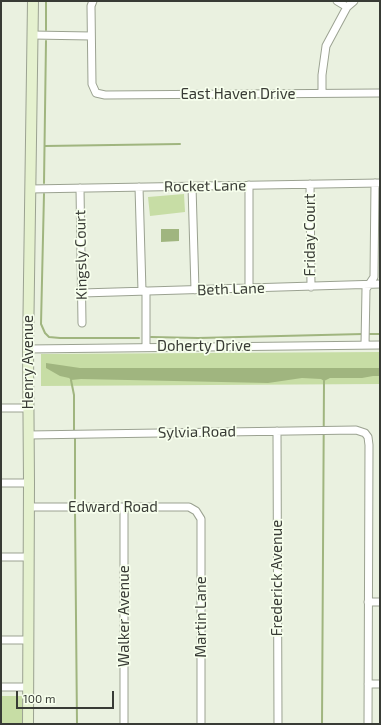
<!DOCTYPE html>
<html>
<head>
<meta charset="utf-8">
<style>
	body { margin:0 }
	#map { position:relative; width:381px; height:725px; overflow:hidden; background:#eaf1e0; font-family:"Exo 2",sans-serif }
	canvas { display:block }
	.frame { position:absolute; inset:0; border:2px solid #383b35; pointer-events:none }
	.scale { position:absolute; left:16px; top:691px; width:98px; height:18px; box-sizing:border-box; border:2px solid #383b35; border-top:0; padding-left:5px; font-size:12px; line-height:14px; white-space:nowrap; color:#383b35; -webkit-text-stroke:3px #f7ffed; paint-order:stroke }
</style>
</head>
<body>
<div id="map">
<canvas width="381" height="725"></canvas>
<div class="frame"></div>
<div class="scale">100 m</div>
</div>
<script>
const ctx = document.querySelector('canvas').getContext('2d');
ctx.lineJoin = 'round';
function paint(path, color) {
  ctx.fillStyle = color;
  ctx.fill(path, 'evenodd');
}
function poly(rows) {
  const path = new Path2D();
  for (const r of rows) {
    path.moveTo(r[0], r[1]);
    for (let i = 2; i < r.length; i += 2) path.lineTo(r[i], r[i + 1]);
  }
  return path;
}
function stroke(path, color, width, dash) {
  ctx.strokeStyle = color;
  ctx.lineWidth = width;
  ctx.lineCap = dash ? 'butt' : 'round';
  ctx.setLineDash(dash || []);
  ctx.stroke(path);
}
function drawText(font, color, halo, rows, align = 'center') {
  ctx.font = font + ' "Exo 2",sans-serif';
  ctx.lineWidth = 3.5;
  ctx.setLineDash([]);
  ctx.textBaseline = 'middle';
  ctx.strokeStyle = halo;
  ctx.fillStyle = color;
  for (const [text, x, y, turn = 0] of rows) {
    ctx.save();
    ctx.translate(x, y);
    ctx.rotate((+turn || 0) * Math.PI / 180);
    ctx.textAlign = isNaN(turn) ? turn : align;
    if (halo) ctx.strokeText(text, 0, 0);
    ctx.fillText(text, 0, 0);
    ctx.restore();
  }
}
paint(poly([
	[184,194,185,212,150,216,148,197],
	[380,352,380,384,41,386,41,354],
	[1,696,22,696,22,724,1,724]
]), '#c7dda5');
paint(poly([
	[161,229,179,229,179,241,161,242],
	[46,363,80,368,380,368,380,376,373,376,362,378,330,378,324,381,321,379,302,378,268,383,81,379,71,380,69,378,60,376,46,368]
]), '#a0b57f');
stroke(poly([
	[46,30,46,1],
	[45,146,180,144],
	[44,183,46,41],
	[44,194,41,324,45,333,49,337,60,338,139,338],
	[370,334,380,334],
	[151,337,198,338,363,334],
	[71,380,74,395,74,430],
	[75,438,75,503],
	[75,511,77,724],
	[322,724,324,381]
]), '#a0b57f', 2);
const street = poly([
	[93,1,91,6,92,84,96,93,105,95,380,93],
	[337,1,347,7],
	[32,35,91,36],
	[322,93,322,75,326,46,347,7,354,1],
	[310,184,311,287],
	[192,186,195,290],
	[139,187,142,291],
	[80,188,82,323],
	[30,189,380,183],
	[249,288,249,185],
	[82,293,380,284],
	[365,345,366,289,374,277,375,183],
	[146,347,146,291],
	[28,349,380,345],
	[1,408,28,408],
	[277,431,278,724],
	[29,435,356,430,365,433,368,437,369,445,368,724],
	[1,483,29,483],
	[29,507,189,507,196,511,201,519,201,724],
	[124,507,124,724],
	[1,557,28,557],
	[368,602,380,602],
	[1,640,28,640],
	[368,684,380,684],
	[1,687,28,687]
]);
const secondary = poly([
	[28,724,29,483,28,349,33,1]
]);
stroke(street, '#9ba291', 9);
stroke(secondary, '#9ba291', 12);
stroke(street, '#fff', 7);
stroke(secondary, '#e5f1cf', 10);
drawText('15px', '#383b35', '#f7ffed', [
	["East Haven Drive",238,94],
	["Rocket Lane",205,186,-1],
	["Friday Court",310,235,-90],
	["Kingsly Court",81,255,-91],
	["Beth Lane",231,289,-2],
	["Doherty Drive",204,346],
	["Henry Avenue",28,362,-90],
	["Sylvia Road",197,432,-1],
	["Edward Road",113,507],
	["Frederick Avenue",277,578,-90],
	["Walker Avenue",124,616,-90],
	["Martin Lane",201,617,-90]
]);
</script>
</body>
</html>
